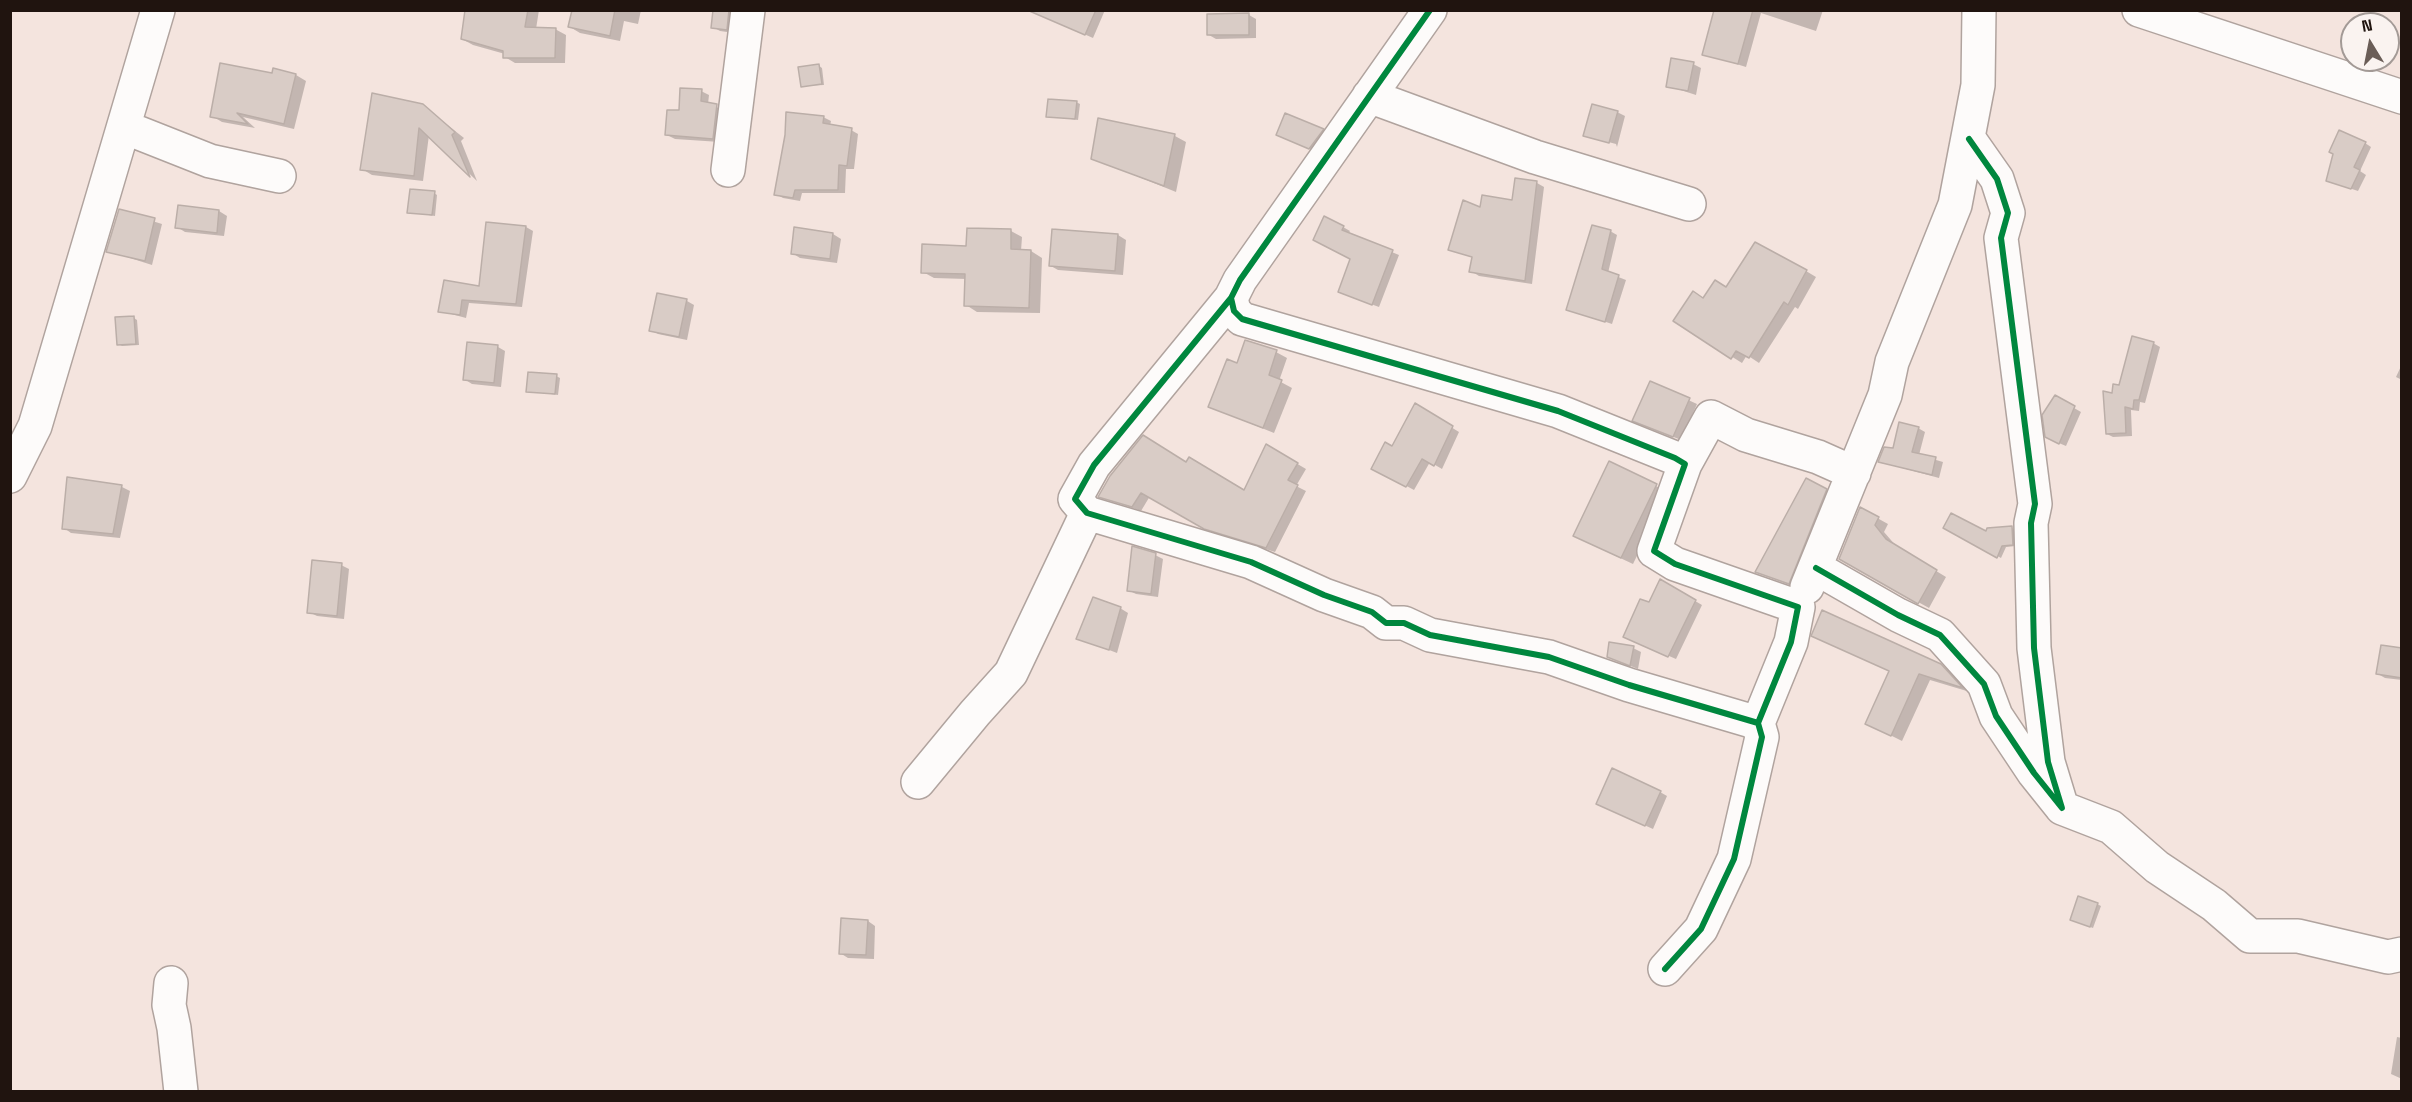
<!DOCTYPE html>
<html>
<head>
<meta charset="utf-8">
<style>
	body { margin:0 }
	#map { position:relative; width:2412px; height:1102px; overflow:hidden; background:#f4e4de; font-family:"Space Grotesk",sans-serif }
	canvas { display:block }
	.frame { position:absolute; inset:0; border:12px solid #20140f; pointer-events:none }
	.north { position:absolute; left:2340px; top:12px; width:60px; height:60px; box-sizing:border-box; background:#faf3f0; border:2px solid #a39a96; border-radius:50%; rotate:350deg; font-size:16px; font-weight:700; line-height:24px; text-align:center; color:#20140f }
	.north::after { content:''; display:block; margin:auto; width:21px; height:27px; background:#6a5d57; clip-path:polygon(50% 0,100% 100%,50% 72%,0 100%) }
</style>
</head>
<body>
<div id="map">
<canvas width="2412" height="1102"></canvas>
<div class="frame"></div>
<div class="north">N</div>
</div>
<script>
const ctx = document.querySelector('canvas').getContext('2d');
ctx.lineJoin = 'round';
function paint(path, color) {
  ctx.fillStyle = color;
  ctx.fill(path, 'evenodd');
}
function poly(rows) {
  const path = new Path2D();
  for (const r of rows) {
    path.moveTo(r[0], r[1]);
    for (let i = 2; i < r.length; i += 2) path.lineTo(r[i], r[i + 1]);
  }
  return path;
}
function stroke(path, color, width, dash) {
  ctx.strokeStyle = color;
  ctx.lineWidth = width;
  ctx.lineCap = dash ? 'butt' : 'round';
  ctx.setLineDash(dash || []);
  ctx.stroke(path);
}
paint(poly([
	[467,10,539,10,536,29,555,29,566,35,565,63,515,63,505,57,505,54,473,45,462,39],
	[573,10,641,10,638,24,624,21,620,41,580,33,570,27],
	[715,10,738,10,734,33,720,31,713,27],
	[1054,10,1105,10,1093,38,1050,19],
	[1716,10,1823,10,1816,31,1761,13,1746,67,1704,54],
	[1249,15,1256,19,1256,38,1216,39,1209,35],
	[1693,64,1701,68,1696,95,1668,86],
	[819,66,822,68,824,85,802,86],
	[273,74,296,75,306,81,294,129,243,117,255,128,222,122,212,116],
	[701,91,709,95,708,104,724,110,720,142,675,139,667,135,680,112],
	[1076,102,1080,104,1078,120,1048,116],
	[422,105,464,138,461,141,477,181,429,135,423,181,372,175,362,169],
	[1617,112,1625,116,1617,147,1616,144,1585,136],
	[823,117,831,121,830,126,851,130,858,134,854,169,846,169,845,193,802,193,800,201,783,198,776,194],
	[1323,130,1330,134,1318,152,1285,139],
	[1175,136,1186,142,1176,192,1092,158],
	[2365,143,2371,147,2360,171,2366,175,2358,191,2328,181],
	[1517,180,1537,183,1544,187,1532,284,1479,276,1471,271,1480,258,1450,249,1482,209,1514,201],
	[434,193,437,195,435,216,408,212],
	[179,207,219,211,227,216,224,236,185,232,177,227],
	[120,211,162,224,152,265,108,251],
	[526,227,533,231,522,307,469,303,466,318,440,311,480,288],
	[1343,227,1350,231,1348,234,1399,255,1379,307,1346,295,1352,259,1321,243],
	[796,229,833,234,841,239,837,263,800,258,792,253],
	[1011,231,1022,237,1021,251,1031,251,1042,258,1040,313,977,312,966,305,967,279,934,278,923,272,967,247],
	[1610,231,1617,235,1608,273,1626,280,1612,324,1567,309],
	[1118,235,1126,240,1123,275,1058,270,1051,266],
	[1806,271,1816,277,1798,309,1795,307,1759,363,1747,355,1742,363,1675,321,1704,299,1727,288],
	[687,301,694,305,687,340,658,334,651,330],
	[134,318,137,320,139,345,122,346,118,344],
	[2153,343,2160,347,2145,403,2140,402,2139,411,2131,410,2132,436,2113,437,2107,434,2113,394],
	[498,347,505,351,501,387,472,384,464,379],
	[1276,352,1287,358,1279,381,1292,388,1274,433,1210,407,1238,365],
	[2402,364,2402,380,2396,377],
	[556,376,560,378,558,395,528,391],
	[1651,383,1697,404,1681,440,1642,424],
	[2055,397,2081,412,2066,446,2054,441],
	[1415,405,1459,432,1442,469,1430,462,1414,490,1373,468,1393,448],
	[1918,428,1925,432,1919,455,1943,462,1939,478,1880,462],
	[1267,446,1306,469,1296,486,1306,491,1275,552,1215,533,1150,496,1141,511,1100,496,1187,464,1244,492],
	[1609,463,1668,492,1633,564,1586,542],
	[68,479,122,487,130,491,120,538,71,533,64,528],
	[1806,480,1836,496,1800,589,1757,572],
	[1861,509,1888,524,1884,532,1897,547,1946,577,1929,608,1840,559],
	[1945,527,1987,534,2012,528,2015,530,2016,546,2006,547,2001,558],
	[1155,555,1163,559,1158,597,1136,594,1128,590],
	[341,565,349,569,344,619,317,616,309,612],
	[1661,581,1702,605,1676,659,1632,640],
	[1120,608,1128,613,1117,653,1078,638],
	[1633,648,1641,652,1638,669,1609,657],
	[2402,649,2402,680,2385,678,2378,674],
	[1940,665,1952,672,1970,692,1930,680,1902,741,1878,729,1890,671],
	[1660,792,1667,796,1653,829,1604,807],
	[2097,904,2101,906,2093,928,2075,921],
	[868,921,875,926,874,959,848,958,840,953],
	[2397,1037,2402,1038,2402,1079,2391,1074]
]), '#0003');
const building = poly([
	[465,10,528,10,525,27,556,28,555,58,503,58,503,51,461,39,465,10],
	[572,10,615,10,610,36,568,27,572,10],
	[713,10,729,10,727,30,711,28,713,10],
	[1027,10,1096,10,1085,35,1027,10],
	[1714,10,1753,10,1738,64,1702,55,1714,10],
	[1249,13,1249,35,1207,35,1207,14,1249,13],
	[1671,58,1694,62,1688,91,1666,87,1671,58],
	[220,63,272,73,273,68,296,74,284,124,237,113,248,124,210,117,220,63],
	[819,64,822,84,801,87,798,67,819,64],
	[680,88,702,89,701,101,717,104,713,139,665,135,667,110,679,110,680,88],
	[372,93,423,104,455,132,452,135,470,177,419,128,414,176,360,170,372,93],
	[1048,99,1077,101,1075,119,1046,117,1048,99],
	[1592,104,1618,111,1609,143,1583,136,1592,104],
	[786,112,824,116,823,123,852,128,847,166,839,165,838,190,795,190,793,198,774,195,785,135,786,112],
	[1285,113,1324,129,1309,149,1276,135,1285,113],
	[1098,118,1175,134,1164,186,1091,159,1098,118],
	[2339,130,2366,142,2354,167,2360,170,2351,189,2326,181,2333,154,2329,152,2339,130],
	[1515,178,1537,181,1525,281,1469,272,1472,257,1448,250,1463,200,1480,207,1482,195,1512,200,1515,178],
	[410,189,435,191,432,215,407,213,410,189],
	[178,205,219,210,217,233,175,228,178,205],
	[119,209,155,218,145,261,106,252,119,209],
	[1324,216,1344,226,1342,230,1393,250,1372,305,1338,292,1350,259,1313,240,1324,216],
	[486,222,526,226,516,304,462,300,460,315,438,312,444,280,479,286,486,222],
	[1592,225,1611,230,1602,269,1619,275,1605,322,1566,310,1592,225],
	[794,227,833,233,830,259,791,254,794,227],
	[967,228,1011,229,1011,249,1031,250,1029,308,964,306,965,274,921,273,922,244,966,246,967,228],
	[1052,229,1118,234,1115,271,1049,266,1052,229],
	[1755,242,1807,270,1788,305,1784,302,1749,358,1736,351,1731,359,1673,321,1693,291,1703,298,1715,280,1726,287,1755,242],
	[657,293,687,299,679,337,649,331,657,293],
	[134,316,136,344,117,345,115,317,134,316],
	[2132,336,2154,342,2139,400,2134,400,2133,409,2125,407,2126,433,2106,434,2103,391,2112,393,2113,384,2119,385,2132,336],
	[1245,340,1277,350,1269,375,1282,380,1263,428,1208,407,1227,359,1237,363,1245,340],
	[467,342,498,345,494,383,463,380,467,342],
	[528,372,557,374,555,394,526,392,528,372],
	[1650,381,1690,398,1673,437,1632,421,1650,381],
	[2055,395,2075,406,2059,444,2045,437,2042,415,2055,395],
	[1415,403,1453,426,1434,466,1422,459,1406,487,1371,469,1385,442,1392,446,1415,403],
	[1899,422,1919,427,1912,452,1936,457,1932,475,1878,462,1884,447,1893,448,1899,422],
	[1143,435,1186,462,1189,457,1244,490,1266,444,1298,463,1288,480,1298,485,1266,548,1204,529,1141,493,1132,507,1098,497,1110,476,1143,435],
	[1609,461,1657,484,1621,558,1573,536,1609,461],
	[67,477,122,485,113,534,62,529,67,477],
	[1806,478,1827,489,1789,584,1755,572,1806,478],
	[1860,507,1879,517,1875,525,1886,539,1937,570,1918,604,1839,559,1860,507],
	[1951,513,1986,531,1987,528,2012,526,2013,545,2002,546,1997,558,1943,528,1951,513],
	[1132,546,1156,553,1151,594,1127,591,1132,546],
	[312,560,342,563,337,616,307,613,312,560],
	[1660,579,1696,600,1668,657,1623,637,1640,599,1649,602,1660,579],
	[1093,597,1121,607,1109,650,1076,639,1093,597],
	[1822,610,1941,664,1963,688,1919,674,1891,736,1865,724,1889,671,1811,636,1822,610],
	[1609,642,1634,646,1630,666,1607,657,1609,642],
	[2381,645,2402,648,2402,678,2376,674,2381,645],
	[1612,768,1661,791,1645,826,1596,804,1612,768],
	[2078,896,2098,903,2090,927,2070,920,2078,896],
	[841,918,868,920,866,955,839,954,841,918]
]);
paint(building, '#d9ccc6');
stroke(building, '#bbaea8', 1.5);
const minor = poly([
	[1430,10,1240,280,1231,298,1234,311,1242,319,1558,411,1675,458,1685,464,1654,551,1675,564,1798,607,1791,642,1758,723,1762,737,1734,859,1701,929,1665,969],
	[2139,10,2402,97],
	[1369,96,1535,157,1689,204],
	[124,127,210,161,279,176],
	[728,170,748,10],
	[1231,298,1094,465,1075,499,1087,513,1251,562,1324,595,1372,612,1386,623,1404,623,1430,635,1549,657,1629,685,1758,723],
	[1685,464,1711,417,1746,435,1818,457,1854,473],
	[10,476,35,426,158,10],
	[1816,568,1898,615,1940,635,1984,684,1996,716,2034,773,2062,808,2048,762,2034,648,2031,523,2035,504,2001,238,2008,213,1997,179,1969,139],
	[1807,587,1885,395,1892,362,1955,205,1978,85,1979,10],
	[918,782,975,713,1011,673,1087,513],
	[2062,808,2111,827,2157,867,2214,905,2250,936,2298,936,2388,957,2402,954],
	[171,983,169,1005,174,1028,181,1092]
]);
stroke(minor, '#b0a39e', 36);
stroke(minor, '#fdfbfa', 33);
stroke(poly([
	[1430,10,1240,280,1231,298,1234,311,1242,319,1558,411,1675,458,1685,464,1654,551,1675,564,1798,607,1791,642,1758,723,1762,737,1734,859,1701,929,1665,969],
	[1231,298,1094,465,1075,499,1087,513,1251,562,1324,595,1372,612,1386,623,1404,623,1430,635,1549,657,1629,685,1758,723],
	[1816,568,1898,615,1940,635,1984,684,1996,716,2034,773,2062,808,2048,762,2034,648,2031,523,2035,504,2001,238,2008,213,1997,179,1969,139]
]), '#00873e', 6);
</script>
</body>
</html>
